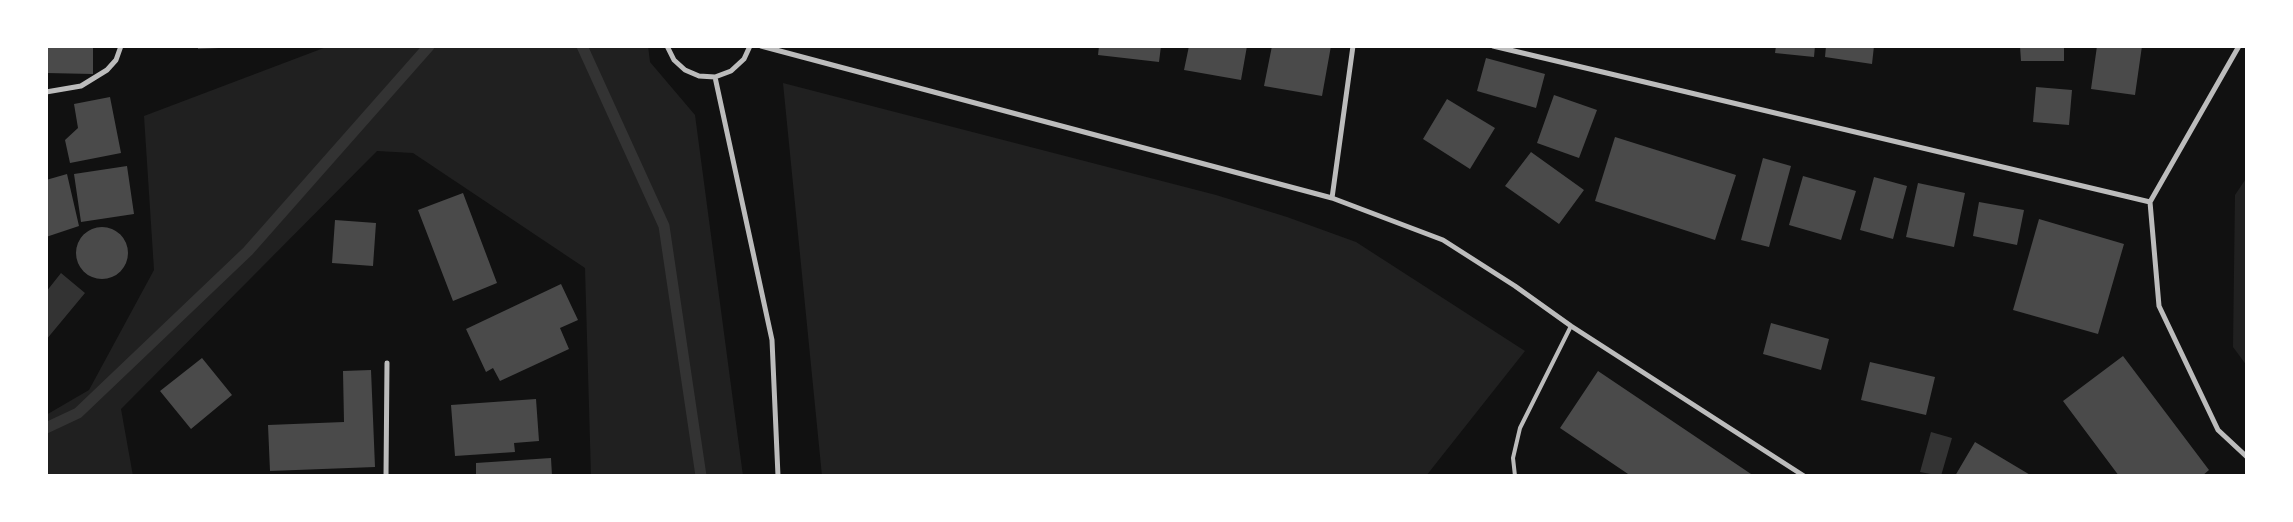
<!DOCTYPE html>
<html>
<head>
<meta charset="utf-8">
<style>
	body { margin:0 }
	#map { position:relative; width:2293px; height:522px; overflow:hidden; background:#111; font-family:"Nunito Sans",sans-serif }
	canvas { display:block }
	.frame { position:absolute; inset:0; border:48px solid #fff; pointer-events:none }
</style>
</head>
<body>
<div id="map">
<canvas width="2293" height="522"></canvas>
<div class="frame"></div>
</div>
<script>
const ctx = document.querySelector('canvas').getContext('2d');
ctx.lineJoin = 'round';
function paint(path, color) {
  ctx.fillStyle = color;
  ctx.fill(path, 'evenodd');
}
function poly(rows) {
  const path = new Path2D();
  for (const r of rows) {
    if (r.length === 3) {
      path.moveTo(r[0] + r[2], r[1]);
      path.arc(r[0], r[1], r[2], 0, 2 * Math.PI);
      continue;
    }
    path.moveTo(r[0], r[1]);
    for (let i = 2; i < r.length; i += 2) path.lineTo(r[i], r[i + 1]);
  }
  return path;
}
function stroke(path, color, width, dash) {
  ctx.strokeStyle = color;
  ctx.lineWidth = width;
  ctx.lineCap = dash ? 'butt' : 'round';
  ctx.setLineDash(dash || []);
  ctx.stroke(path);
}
paint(poly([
	[329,46,648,46,650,62,695,115,743,476,591,476,585,268,413,153,377,151,121,409,133,476,46,476,46,415,89,390,154,270,144,116],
	[783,83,1216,195,1287,217,1356,242,1525,351,1426,476,822,476],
	[2247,177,2247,366,2233,347,2235,195]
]), '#202020');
paint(poly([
	[61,273,85,293,46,340,46,292],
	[1931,432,1952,438,1941,476,1920,472]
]), '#333');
stroke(poly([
	[582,46,664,226,701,476],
	[46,428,78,413,248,251,429,46]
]), '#333', 11);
paint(poly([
	[46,46,93,46,93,74,46,73],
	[198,46,219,46,219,48,198,49],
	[1099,46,1161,46,1159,62,1098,55],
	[1189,46,1247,46,1241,80,1184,70],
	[1272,46,1331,46,1322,96,1264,86],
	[1776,46,1815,46,1814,57,1775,53],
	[1826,46,1874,46,1872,64,1825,57],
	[2020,46,2064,46,2064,61,2021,61],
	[2097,46,2142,46,2135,95,2091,89],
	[1486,58,1545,74,1536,108,1477,91],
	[2036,87,2072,90,2069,125,2033,122],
	[1554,95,1597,110,1579,158,1537,143],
	[110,97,121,153,70,163,65,140,78,128,74,104],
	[1447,99,1495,128,1470,169,1423,139],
	[1615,137,1736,175,1715,240,1595,201],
	[1531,152,1584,190,1559,224,1505,186],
	[1763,158,1791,166,1769,247,1741,240],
	[127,166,134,214,81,222,74,174],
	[67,174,79,226,46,237,46,180],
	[1803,176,1856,191,1841,240,1789,225],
	[1874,177,1907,186,1893,239,1860,230],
	[1918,183,1965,193,1954,247,1906,237],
	[463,193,497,283,453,301,418,210],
	[1979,202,2024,210,2017,245,1973,236],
	[2039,219,2124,244,2098,334,2013,310],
	[335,220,376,223,373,266,332,263],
	[102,253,26],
	[561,284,578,320,560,328,569,349,500,381,493,368,486,372,466,329],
	[1771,323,1829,339,1821,370,1763,354],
	[2123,356,2209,470,2202,476,2119,476,2063,401],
	[202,358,232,395,191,429,160,391],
	[1870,362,1935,377,1926,415,1861,400],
	[371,370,375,467,270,471,268,425,344,422,343,371],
	[1598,371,1754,476,1631,476,1560,428],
	[536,399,539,441,514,443,515,452,455,456,451,405],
	[1975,442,2032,476,1955,476],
	[551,458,552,476,476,476,476,463]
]), '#4a4a4a');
stroke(poly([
	[1515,476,1513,458,1520,428,1571,326]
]), '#bcbcbc', 4);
stroke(poly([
	[667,46,674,60,685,70,699,76,715,77,731,71,744,59,750,46],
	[761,46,1332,198,1443,240,1515,286,1571,326,1804,476],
	[1493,46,2150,202],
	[715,77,772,340,778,476],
	[46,92,81,86,107,70,116,60,121,46],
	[1332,198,1353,46],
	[2150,202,2159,306,2218,430,2247,457],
	[2150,202,2239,46],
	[386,476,387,363]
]), '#bcbcbc', 5);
</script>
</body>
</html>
